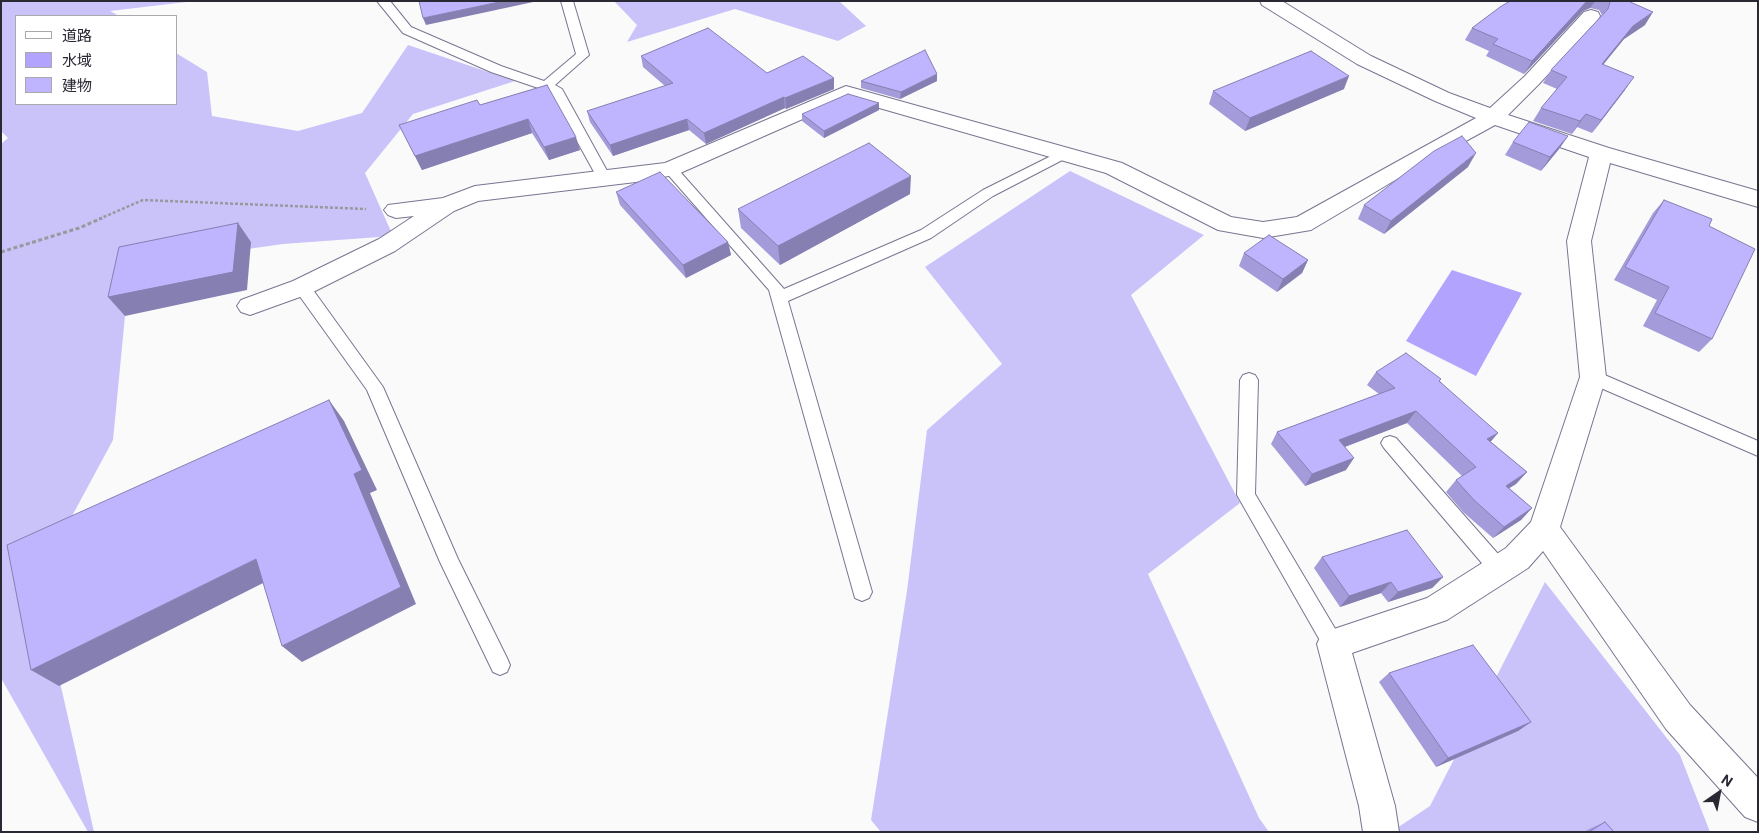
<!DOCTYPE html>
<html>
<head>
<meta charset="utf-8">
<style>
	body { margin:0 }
	#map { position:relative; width:1759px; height:833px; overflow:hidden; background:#fafafa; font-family:Roboto,"Noto Sans JP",sans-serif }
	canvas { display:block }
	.frame { position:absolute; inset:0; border:2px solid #292833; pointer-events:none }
	.legend { position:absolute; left:15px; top:15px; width:162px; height:90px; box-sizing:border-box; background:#fff; border:1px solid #a9a9ad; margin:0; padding:6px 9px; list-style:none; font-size:15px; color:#292833 }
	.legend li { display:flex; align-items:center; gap:10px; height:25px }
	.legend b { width:25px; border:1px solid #a9a9ad }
	.north { position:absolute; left:1694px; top:768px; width:50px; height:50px; -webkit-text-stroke:4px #fff; paint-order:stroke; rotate:33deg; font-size:14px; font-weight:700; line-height:20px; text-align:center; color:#292833 }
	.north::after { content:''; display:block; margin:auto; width:18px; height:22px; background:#292833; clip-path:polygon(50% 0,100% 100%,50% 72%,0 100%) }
</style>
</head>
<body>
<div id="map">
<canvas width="1759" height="833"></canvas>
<div class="frame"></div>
<ul class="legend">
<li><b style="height:6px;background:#fff"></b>道路</li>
<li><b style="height:14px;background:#b1a3fe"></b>水域</li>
<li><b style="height:14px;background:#bfb5fe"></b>建物</li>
</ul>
<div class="north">N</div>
</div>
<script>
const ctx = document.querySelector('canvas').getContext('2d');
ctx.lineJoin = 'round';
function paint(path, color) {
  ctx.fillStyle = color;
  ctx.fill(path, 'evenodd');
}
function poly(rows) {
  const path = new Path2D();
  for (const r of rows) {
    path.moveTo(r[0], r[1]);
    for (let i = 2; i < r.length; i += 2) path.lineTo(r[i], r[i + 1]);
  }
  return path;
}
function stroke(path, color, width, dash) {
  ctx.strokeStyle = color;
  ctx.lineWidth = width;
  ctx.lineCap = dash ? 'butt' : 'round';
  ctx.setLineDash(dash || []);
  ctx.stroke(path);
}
paint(poly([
	[1,1,195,1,110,11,119,16,16,16,16,104,176,104,176,53,207,72,212,116,298,131,362,113,408,45,515,81,413,114,365,173,393,236,283,244,134,265,125,316,113,440,37,581,94,832,88,832,1,678,1,144,8,138,1,131],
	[614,1,839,1,866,26,838,41,735,9,627,42,637,25],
	[1070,171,1204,235,1131,295,1240,503,1148,574,1259,818,1269,832,881,832,871,820,907,591,927,430,1002,364,925,267],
	[1545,582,1680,755,1710,832,1391,832,1430,806]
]), '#c9c3fa');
paint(poly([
	[1452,270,1522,293,1476,376,1406,341]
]), '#b1a3fe');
const service = poly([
	[377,1,390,1,411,27,501,66,544,81,576,54,561,1,573,1,589,55,555,85,562,89,611,178,609,181,599,181,550,92,491,72,403,33,377,1],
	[1065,149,1070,150,1072,153,1070,156,993,196,931,238,788,301,872,592,869,598,862,601,855,598,769,290,663,169,665,166,670,164,675,166,784,289,921,230,983,190,1065,149],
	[302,281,308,283,383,387,458,559,507,658,510,665,507,672,500,675,493,672,440,562,367,390,296,291,294,287,296,283,302,281],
	[1593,370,1758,441,1758,456,1587,382,1585,377,1587,372,1593,370],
	[1249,373,1255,375,1258,380,1255,494,1340,637,1343,644,1340,651,1333,654,1326,651,1237,495,1240,380,1243,375,1249,373],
	[1390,436,1396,438,1506,563,1509,569,1506,575,1499,578,1492,575,1384,448,1381,443,1384,438,1390,436]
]);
const minor = poly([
	[1260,1,1282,1,1371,56,1449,93,1490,108,1525,76,1584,12,1591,10,1598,12,1600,16,1598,20,1539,84,1508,115,1609,148,1758,191,1758,207,1610,163,1591,241,1606,377,1560,527,1690,705,1758,778,1758,822,1745,817,1666,729,1543,551,1528,568,1447,620,1352,653,1395,806,1399,832,1363,832,1359,806,1317,644,1322,633,1427,598,1506,548,1531,522,1580,377,1567,241,1589,157,1495,125,1402,176,1311,230,1263,238,1218,230,1106,173,848,99,678,174,644,181,478,201,454,211,395,251,311,293,250,315,241,312,237,306,241,300,293,281,379,239,414,216,396,218,388,215,384,210,388,205,443,198,475,186,665,163,846,86,1122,163,1231,217,1263,222,1297,217,1476,118,1435,101,1357,64,1262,5,1260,1]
]);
stroke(service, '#787590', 2);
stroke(minor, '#787590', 2);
stroke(poly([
	[99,219,143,200,366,209]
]), '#99989d', 2.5, [3, 2]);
stroke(poly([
	[1,252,79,228,102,218]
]), '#99989d', 3, [4, 2.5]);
paint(service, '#fff');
paint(minor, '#fff');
paint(poly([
	[1510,1,1628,1,1645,25,1624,39,1603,65,1625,90,1592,133,1577,127,1572,134,1533,121,1541,108,1557,89,1543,83,1551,70,1602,15,1599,10,1590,8,1583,11,1524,74,1486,56,1489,51,1465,40,1472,28],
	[641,56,767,73,834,89,786,109,785,108,706,144,689,130,613,156,590,122,587,111,665,86,643,67],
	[861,81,937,81,900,99,861,88],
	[547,85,580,150,549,160,532,133,422,170,399,125,480,105],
	[1344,89,1245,131,1209,104,1213,91],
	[879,110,824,138,802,121,802,114],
	[1568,136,1559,149,1541,171,1505,155,1513,142],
	[1468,167,1384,234,1358,219,1364,205],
	[616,192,728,242,731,255,686,278,620,205],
	[910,194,780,265,741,228,738,209],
	[1664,200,1709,226,1712,339,1699,352,1643,326,1657,300,1614,280,1653,213],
	[1244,253,1308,260,1302,273,1277,292,1239,266],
	[1376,372,1440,381,1491,442,1527,472,1516,484,1509,488,1532,508,1521,520,1493,538,1463,512,1446,492,1456,480,1462,476,1407,423,1345,447,1346,470,1305,486,1271,444,1277,432,1379,394,1367,385],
	[1322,557,1443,577,1432,588,1388,602,1381,593,1340,607,1314,568],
	[1389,673,1531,722,1518,731,1436,767,1379,682],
	[1605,822,1614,832,1584,832,1589,829]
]), '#a49cda');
paint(poly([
	[504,1,538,1,426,25,423,18],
	[1587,1,1595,1,1590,8,1583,11,1524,74,1532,61],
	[1653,12,1645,25,1624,39,1593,77,1602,64,1633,26],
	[937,74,937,81,900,99,901,92],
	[1349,76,1344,89,1245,131,1250,118],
	[1634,77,1625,90,1592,133,1601,120],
	[834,78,834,89,786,109,785,98],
	[784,97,785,108,706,144,704,133],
	[879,103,879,110,824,138,824,131],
	[1586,114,1577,127,1572,134,1580,121],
	[528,119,532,133,422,170,415,156],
	[687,119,689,130,613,156,610,145],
	[1568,136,1559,149,1541,171,1550,157],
	[576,137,580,150,549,160,544,147],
	[1476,153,1468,167,1384,234,1391,221],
	[911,176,910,194,780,265,778,246],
	[238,223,251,242,247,290,125,316,108,297],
	[728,242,731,255,686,278,683,265],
	[1308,260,1302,273,1277,292,1283,279],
	[329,400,344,421,377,490,370,493,416,604,302,662,282,646],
	[1416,411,1407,423,1331,452,1339,440],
	[1498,433,1488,445,1487,439],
	[1354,458,1346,470,1305,486,1312,474],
	[1527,472,1516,484,1495,497,1506,486],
	[1532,508,1521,520,1493,538,1504,527],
	[256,559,275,577,59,686,31,670],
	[1443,577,1432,588,1388,602,1398,592],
	[1391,582,1381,593,1340,607,1349,596],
	[1531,722,1518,731,1436,767,1448,758]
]), '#867fb2');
const building = poly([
	[419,1,504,1,423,18,419,1],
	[1510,1,1587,1,1532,61,1493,44,1498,39,1472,28,1500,7,1510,1],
	[1609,1,1628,1,1653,12,1633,26,1602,64,1634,77,1601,120,1586,114,1580,121,1541,108,1567,77,1551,70,1608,9,1610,2,1609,1],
	[708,28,767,73,803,56,834,78,785,98,784,97,704,133,687,119,610,145,587,111,673,83,641,56,708,28],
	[925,50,937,74,901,92,861,81,925,50],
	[1311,51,1349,76,1250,118,1213,91,1311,51],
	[547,85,576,137,544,147,528,119,415,156,399,125,477,100,480,105,547,85],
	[848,94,879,103,824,131,802,114,848,94],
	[1529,122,1568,136,1550,157,1513,142,1529,122],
	[1462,136,1476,153,1391,221,1364,205,1434,151,1462,136],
	[869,143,911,176,778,246,738,209,869,143],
	[660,172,728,242,683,265,616,192,660,172],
	[1664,200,1712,219,1709,226,1755,249,1712,339,1655,313,1669,287,1625,267,1664,200],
	[238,223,233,272,108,297,119,247,238,223],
	[1269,235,1308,260,1283,279,1244,253,1269,235],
	[1406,353,1441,379,1439,381,1498,433,1487,439,1527,472,1506,486,1532,508,1504,527,1474,500,1456,480,1476,467,1416,411,1339,440,1354,458,1312,474,1277,432,1395,388,1376,372,1406,353],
	[329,400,362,470,354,474,401,587,282,646,256,559,31,670,7,545,329,400],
	[1407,530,1443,577,1398,592,1391,582,1349,596,1322,557,1407,530],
	[1473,645,1531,722,1448,758,1389,673,1473,645],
	[1605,822,1614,832,1589,832,1605,822]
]);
paint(building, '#bfb5fe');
stroke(building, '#867fb2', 1);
</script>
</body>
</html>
